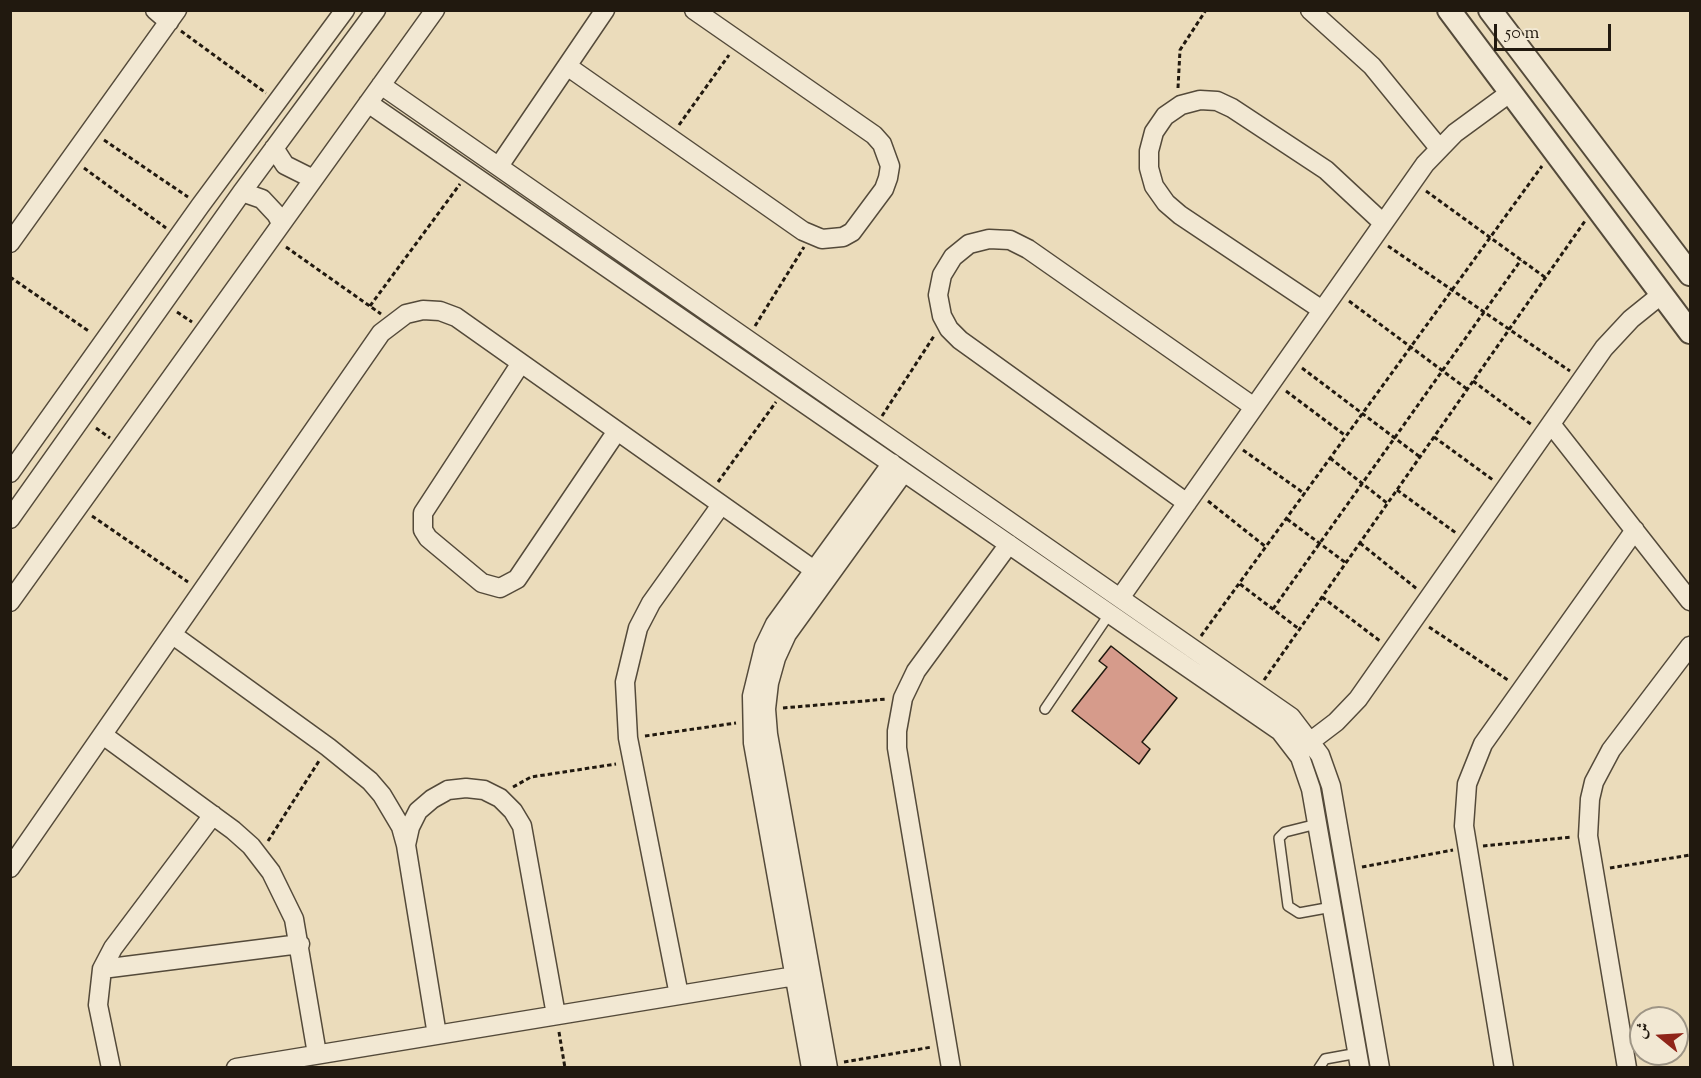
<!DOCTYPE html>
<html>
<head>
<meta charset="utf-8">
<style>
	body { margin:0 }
	#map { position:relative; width:1701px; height:1078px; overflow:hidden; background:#ebdcbb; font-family:"Sorts Mill Goudy",Amiri,serif }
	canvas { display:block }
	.frame { position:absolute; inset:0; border:12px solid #21190f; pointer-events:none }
	.north { position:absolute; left:1629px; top:1006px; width:60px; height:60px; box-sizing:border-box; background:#f2e8d3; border:2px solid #9e9585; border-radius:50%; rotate:288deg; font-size:16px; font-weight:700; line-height:24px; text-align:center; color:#21190f }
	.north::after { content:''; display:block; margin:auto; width:21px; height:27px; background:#8f2418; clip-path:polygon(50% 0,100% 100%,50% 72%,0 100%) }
	.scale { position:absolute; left:1494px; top:24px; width:117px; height:27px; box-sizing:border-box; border:3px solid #21190f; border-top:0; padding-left:8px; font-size:18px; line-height:21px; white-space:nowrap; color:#21190f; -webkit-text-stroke:4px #f2e8d3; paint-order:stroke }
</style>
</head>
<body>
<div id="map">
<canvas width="1701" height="1078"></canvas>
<div class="frame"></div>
<div class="north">ش</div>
<div class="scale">50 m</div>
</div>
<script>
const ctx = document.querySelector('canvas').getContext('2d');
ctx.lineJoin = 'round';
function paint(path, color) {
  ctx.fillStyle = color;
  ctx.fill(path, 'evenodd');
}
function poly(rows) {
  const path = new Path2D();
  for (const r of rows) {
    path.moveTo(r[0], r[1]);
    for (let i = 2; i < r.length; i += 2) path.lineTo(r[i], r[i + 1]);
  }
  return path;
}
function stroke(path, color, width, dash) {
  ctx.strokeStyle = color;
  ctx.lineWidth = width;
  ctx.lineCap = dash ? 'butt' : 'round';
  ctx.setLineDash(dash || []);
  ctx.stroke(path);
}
const building = poly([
	[1111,646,1177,698,1142,742,1150,749,1139,764,1072,711,1107,667,1099,661,1111,646]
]);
paint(building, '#d69b8b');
stroke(building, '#21190f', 1.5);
const service = poly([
	[1045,709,1110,613],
	[1317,824,1285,832,1279,838,1288,906,1299,913,1332,907],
	[1319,1068,1325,1059,1358,1053]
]);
const minor = poly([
	[155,10,169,22],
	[1310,10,1372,66,1439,148],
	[567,66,803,231,822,239,843,237,852,232,884,189,888,178,890,166,882,144,874,135,694,10],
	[381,85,1291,717,1320,755,1331,786,1380,1068],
	[368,103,1280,731,1300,757,1311,789,1360,1068],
	[274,148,285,165,313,179],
	[499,166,605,10],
	[242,192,262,199,276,214,281,223],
	[10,243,177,10],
	[1322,310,1180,215,1166,203,1154,186,1149,168,1149,151,1154,132,1165,116,1181,105,1200,100,1217,101,1232,108,1326,170,1383,223],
	[521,363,423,513,423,530,428,538,482,583,500,588,517,579,617,431],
	[1551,424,1690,601],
	[10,473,200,206,345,10],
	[1187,503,960,340,949,329,942,316,938,295,942,275,953,257,969,244,989,239,1010,240,1028,249,1254,407],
	[10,519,242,192,376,10],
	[1120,598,1425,164,1455,133,1511,92],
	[10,602,435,10],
	[173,635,328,747,370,781,382,795,401,827,406,845,437,1035],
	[103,735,233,830,251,846,271,872,294,919,317,1054],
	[1311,741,1336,722,1358,699,1604,348,1631,319,1662,294],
	[406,845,410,827,418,811,432,799,448,790,466,788,484,790,500,798,513,811,522,826,556,1015],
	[10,868,381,333,406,314,423,310,440,311,456,317,814,570],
	[102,969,300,944],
	[679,995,628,738,625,682,638,628,651,603,721,505],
	[111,1068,98,1005,102,969,113,948,213,815],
	[236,1068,795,976],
	[811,1068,753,743,752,696,764,647,775,624,892,463],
	[828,1068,768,734,766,709,769,683,776,658,787,634,904,472],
	[951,1068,897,748,897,731,903,698,916,671,1009,544],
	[1504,1068,1464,826,1467,784,1483,744,1635,530],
	[1627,1068,1588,836,1590,799,1594,782,1611,750,1690,646]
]);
const tertiary = poly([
	[1449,10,1690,332],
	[1490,10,1690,274]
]);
stroke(service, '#544a3a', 12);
stroke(minor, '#544a3a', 21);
stroke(tertiary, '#544a3a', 26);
stroke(poly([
	[181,31,266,93],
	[1178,88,1180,50,1206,10],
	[679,125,729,55],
	[104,140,188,197],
	[84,168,166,228],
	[1426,191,1546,278],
	[1388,246,1570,371],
	[286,247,381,314],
	[10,277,90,332],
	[1349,301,1467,389],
	[370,306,460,184],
	[177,312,192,322],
	[755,326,804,247],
	[1302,368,1420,457],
	[1473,381,1532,425],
	[1286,391,1346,436],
	[882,416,934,336],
	[96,428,110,438],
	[1434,437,1493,480],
	[1243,450,1305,494],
	[1330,458,1387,503],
	[718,482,776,402],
	[1397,490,1456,533],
	[1208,501,1266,547],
	[92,516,188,582],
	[1287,519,1346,563],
	[1360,543,1417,589],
	[1240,584,1299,629],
	[1322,597,1380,641],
	[1273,609,1521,260],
	[1429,627,1508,680],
	[1201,636,1542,166],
	[1264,680,1585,221],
	[783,708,887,699],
	[645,736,736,723],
	[513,787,531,777,616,764],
	[268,841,319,761],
	[1483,846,1572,837],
	[1362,867,1453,850],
	[1610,868,1690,855],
	[559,1032,565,1068],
	[844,1062,932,1047]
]), '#21190f', 3, [4.5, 3]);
stroke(service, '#f2e8d3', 9);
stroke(minor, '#f2e8d3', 18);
stroke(tertiary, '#f2e8d3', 22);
</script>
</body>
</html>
